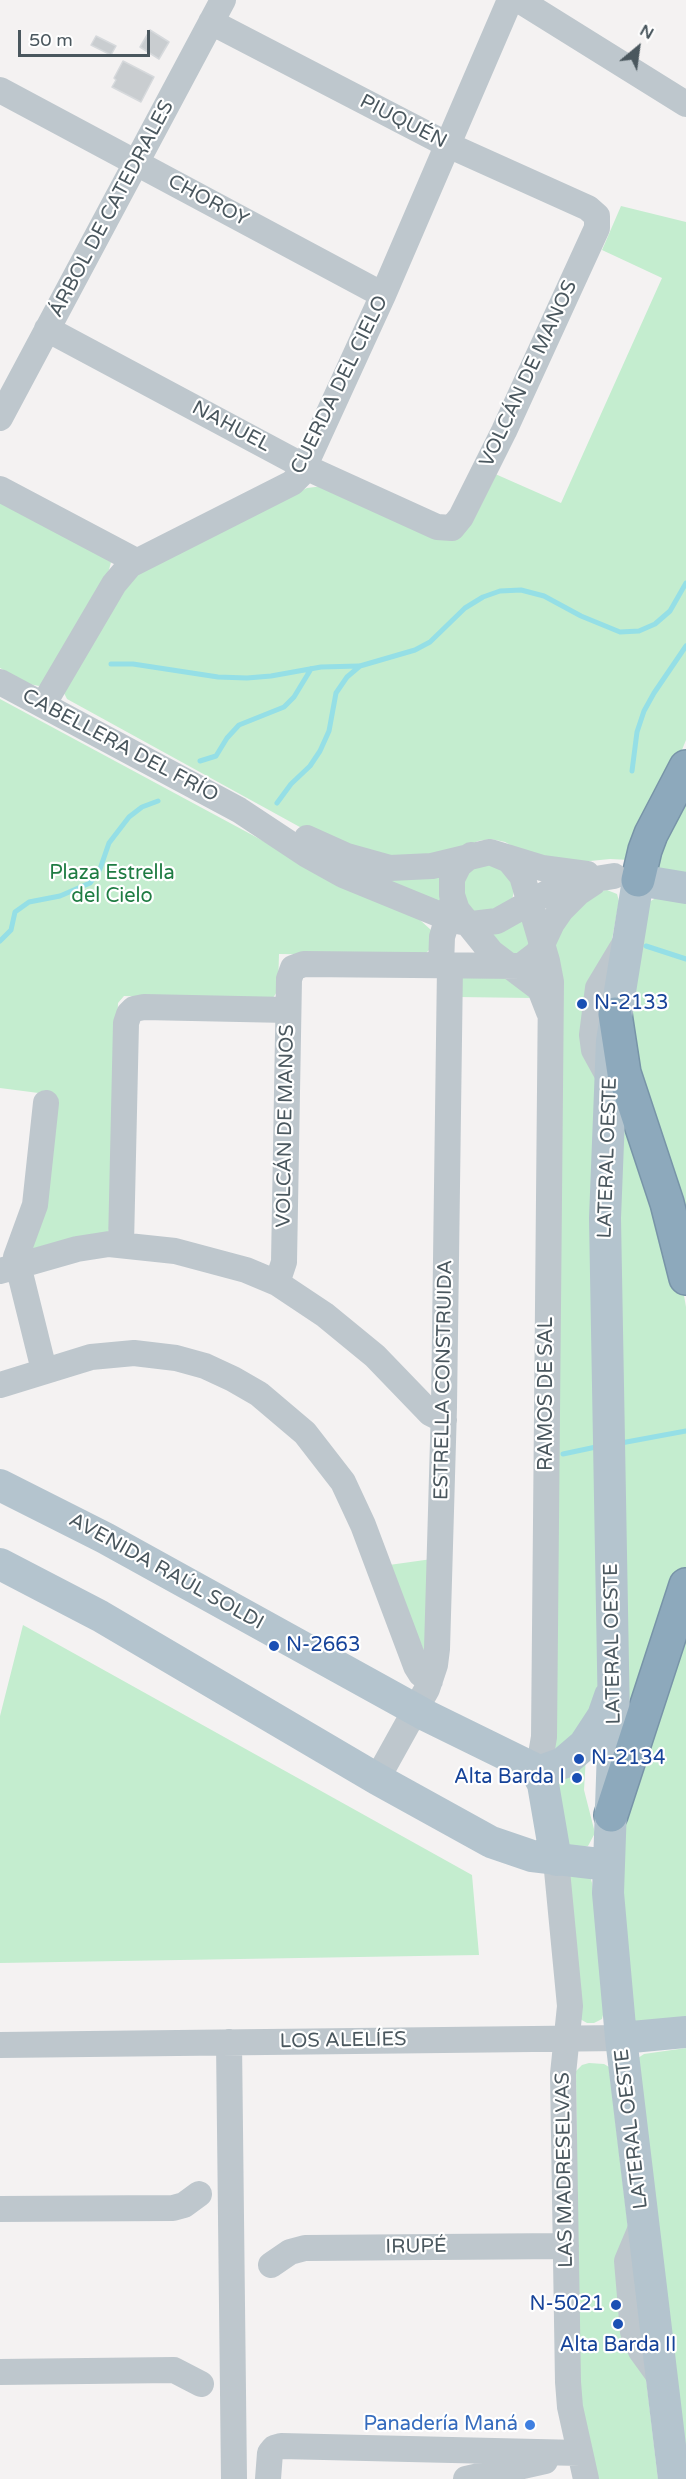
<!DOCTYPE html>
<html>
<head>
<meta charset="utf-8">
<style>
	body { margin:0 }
	#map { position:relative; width:686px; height:2479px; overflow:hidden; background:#f4f2f2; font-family:"Varela Round",sans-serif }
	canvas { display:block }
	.north { position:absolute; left:608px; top:18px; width:60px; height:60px; -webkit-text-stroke:4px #fff; paint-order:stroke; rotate:29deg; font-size:16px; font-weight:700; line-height:24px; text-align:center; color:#4a575e }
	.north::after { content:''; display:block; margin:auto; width:21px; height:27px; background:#4a575e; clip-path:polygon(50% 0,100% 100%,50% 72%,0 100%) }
	.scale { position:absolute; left:18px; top:30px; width:132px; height:27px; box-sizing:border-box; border:3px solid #4a575e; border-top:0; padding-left:8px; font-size:18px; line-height:21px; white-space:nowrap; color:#4a575e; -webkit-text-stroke:4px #fff; paint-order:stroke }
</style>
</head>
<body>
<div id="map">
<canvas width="686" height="2479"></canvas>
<div class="north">N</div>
<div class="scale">50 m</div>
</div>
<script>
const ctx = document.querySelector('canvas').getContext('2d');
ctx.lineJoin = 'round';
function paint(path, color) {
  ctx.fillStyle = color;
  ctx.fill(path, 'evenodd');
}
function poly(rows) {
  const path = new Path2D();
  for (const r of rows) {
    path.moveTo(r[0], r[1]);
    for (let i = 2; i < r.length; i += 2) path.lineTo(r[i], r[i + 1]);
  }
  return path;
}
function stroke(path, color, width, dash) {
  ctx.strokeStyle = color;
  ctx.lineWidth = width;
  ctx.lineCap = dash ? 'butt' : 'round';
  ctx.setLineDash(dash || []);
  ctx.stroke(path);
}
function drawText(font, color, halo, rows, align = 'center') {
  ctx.font = font + ' "Varela Round",sans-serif';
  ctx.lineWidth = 4.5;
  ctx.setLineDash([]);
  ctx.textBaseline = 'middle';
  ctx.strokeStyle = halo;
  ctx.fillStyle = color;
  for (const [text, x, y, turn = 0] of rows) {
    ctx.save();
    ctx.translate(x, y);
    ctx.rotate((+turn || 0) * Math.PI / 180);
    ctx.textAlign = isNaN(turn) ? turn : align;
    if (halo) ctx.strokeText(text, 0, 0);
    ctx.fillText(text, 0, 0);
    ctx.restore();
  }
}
paint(poly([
	[621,206,686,222,686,740,659,806,630,860,610,859,570,863,529,855,505,842,491,839,478,841,461,849,399,859,318,837,67,699,63,691,123,585,142,567,307,488,323,486,436,534,493,473,561,503,662,278,602,250],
	[0,499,111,562,109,570,43,684,39,686,29,684,0,668],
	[0,699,332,878,420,920,431,930,431,948,425,954,416,956,279,954,278,990,273,998,268,1000,124,996,118,1003,109,1229,108,1232,37,1250,32,1248,54,1095,0,1088],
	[686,780,686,873,661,870,651,863],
	[334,859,441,873,444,903],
	[485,861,509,873,514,891,512,900,483,916,467,908,460,883,463,875],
	[607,890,617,894,619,901,609,956,596,1067,601,1692,588,1722,584,1790,595,1833,588,1846,574,1850,559,1839,550,1777,555,935,592,893],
	[656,898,686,903,686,1253,626,1044,647,903],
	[524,920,532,943,515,959,484,936],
	[501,975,532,998,458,997,460,978],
	[622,1105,682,1284,686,1307,686,1569,630,1734,616,1198],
	[432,1559,428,1647,424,1651,389,1565],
	[686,1599,686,2017,637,2022,634,2020,621,1909,625,1792],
	[23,1625,472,1875,479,1955,0,1963,0,1716],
	[568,1875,590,1876,592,1883,604,2011,602,2019,594,2023,587,2023,580,2019],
	[686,2048,686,2476,638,2058,644,2054],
	[589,2063,604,2064,609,2067,658,2479,597,2479,579,2394,576,2071,582,2065]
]), '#c4edcf');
stroke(poly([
	[111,664,133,664,218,677,247,678,271,676,321,667,359,666],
	[200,761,216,756,227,738,239,725,284,707,294,697,311,669],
	[632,771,637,732,644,711,654,693,686,646],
	[277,803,291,784,310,766,320,751,329,731,336,693,347,677,360,666,415,650,430,642,465,608,483,597,500,591,521,590,544,596,581,616,620,632,639,631,655,624,670,611,686,583],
	[0,941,11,930,15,912,29,902,60,896,90,883,100,869,109,843,129,817,142,807,158,801],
	[646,946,686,959],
	[621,1443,686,1431],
	[563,1454,596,1447]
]), '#95dfe6', 5);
const building = poly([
	[150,30,169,42,159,59,140,47,150,30],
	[96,36,116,46,111,55,91,45,96,36],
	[123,61,154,77,141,102,112,87,116,80,114,78,123,61],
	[579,999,586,1000,585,1009,578,1008,579,999],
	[619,2299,620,2309,613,2310,612,2300,619,2299]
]);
paint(building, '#c9cdd0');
stroke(building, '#d6d9dc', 1.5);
const highway = poly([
	[638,880,645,850,651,834,686,767],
	[615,1014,624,1073,667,1203,686,1278],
	[611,1815,686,1585]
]);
stroke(highway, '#7894a8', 36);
stroke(poly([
	[519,0,686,104],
	[0,90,383,295],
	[47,329,305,467,437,527,452,528,461,517,504,431,597,228,597,216,588,208,448,145,211,22],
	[0,418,223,0],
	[0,489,136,561],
	[0,682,239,810,307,855,343,875,453,920,472,924,497,921,554,889,577,882,614,876],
	[43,705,114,584,130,565,292,483,301,474,383,295,510,0],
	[307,838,347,856,390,868,432,866,490,852,542,868,587,874],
	[490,852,509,860,522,876,547,961,551,982,544,1737,538,1772],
	[471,855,459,865,452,879,452,895,457,910,491,952,540,989,549,1012],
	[441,966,442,937,452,903],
	[610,1079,594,1050,592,1035,598,988,625,943],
	[121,1244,126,1023,129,1014,134,1009,144,1007,288,1010],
	[0,1271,77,1249,109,1244,175,1251,246,1270,277,1283,325,1315,375,1356,430,1413,444,1420],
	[277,1283,284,1262,289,979,293,968,304,964,521,966,538,953,552,923,561,910,578,893,593,883],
	[44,1370,16,1257,35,1205,46,1103],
	[0,1385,91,1357,134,1353,176,1358,205,1366,233,1379,259,1394,305,1433,343,1482,363,1525,416,1666,421,1674,430,1681],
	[377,1779,427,1689,435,1665,437,1649,444,1407,450,966],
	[556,1860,570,2006,563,2074,568,2382,570,2407,586,2479],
	[229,2042,234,2479],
	[0,2045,621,2038],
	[0,2209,173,2208,184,2205,199,2194],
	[643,2223,627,2261,633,2332,641,2351,662,2380],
	[271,2265,290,2252,305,2248,566,2246],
	[0,2372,174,2370,201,2384],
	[268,2479,270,2453,274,2448,281,2446,580,2453],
	[466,2479,545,2461]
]), '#bec7cd', 26);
stroke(poly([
	[0,1485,105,1538,427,1716,535,1769,543,1784,556,1860],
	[0,1564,100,1616,377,1779,491,1842,532,1856,608,1865],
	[538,1772,563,1763,584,1745,603,1716,610,1696],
	[621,2038,686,2032],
	[674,2479,621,2038,608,1893,614,1721,605,1218,612,1041,638,880,686,888]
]), '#b4c4ce', 32);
stroke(highway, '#8da9bc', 33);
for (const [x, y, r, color] of [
	[582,1004,6,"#1a4fb4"],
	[274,1646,6,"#1a4fb4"],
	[579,1759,6,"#1a4fb4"],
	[577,1778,6,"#1a4fb4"],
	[616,2305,6,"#1a4fb4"],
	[618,2324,6,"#1a4fb4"],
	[530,2425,6,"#3f7fe0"]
]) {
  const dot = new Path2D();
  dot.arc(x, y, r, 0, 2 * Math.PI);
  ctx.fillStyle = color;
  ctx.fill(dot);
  stroke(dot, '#fff', 2);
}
drawText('20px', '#4a575e', '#fff', [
	["PIUQUÉN",403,122,27],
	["CHOROY",208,201,28],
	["ÁRBOL DE CATEDRALES",112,209,-62],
	["VOLCÁN DE MANOS",529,374,-65],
	["CUERDA DEL CIELO",340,385,-64],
	["NAHUEL",231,427,28],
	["CABELLERA DEL FRÍO",120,746,28],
	["VOLCÁN DE MANOS",286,1126,-89],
	["LATERAL OESTE",608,1158,-88],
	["ESTRELLA CONSTRUIDA",444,1380,-89],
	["RAMOS DE SAL",547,1394,-90],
	["AVENIDA RAÚL SOLDI",166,1572,29],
	["LATERAL OESTE",613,1644,-91],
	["LOS ALELÍES",343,2041,-1],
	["LATERAL OESTE",632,2129,-97],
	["LAS MADRESELVAS",565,2170,-91],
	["IRUPÉ",416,2247,-1]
]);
drawText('20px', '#1f7c43', '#fff', [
	["Plaza Estrella",112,874],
	["del Cielo",112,897]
]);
drawText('20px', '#164399', '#fff', [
	["N-2133",594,1004],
	["N-2663",286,1646],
	["N-2134",591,1759],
	["Alta Barda I",565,1778,"right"],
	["N-5021",604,2305,"right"],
	["Alta Barda II",618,2346,"center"]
], 'left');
drawText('20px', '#366cbe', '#fff', [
	["Panadería Maná",518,2425]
], 'right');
</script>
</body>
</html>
